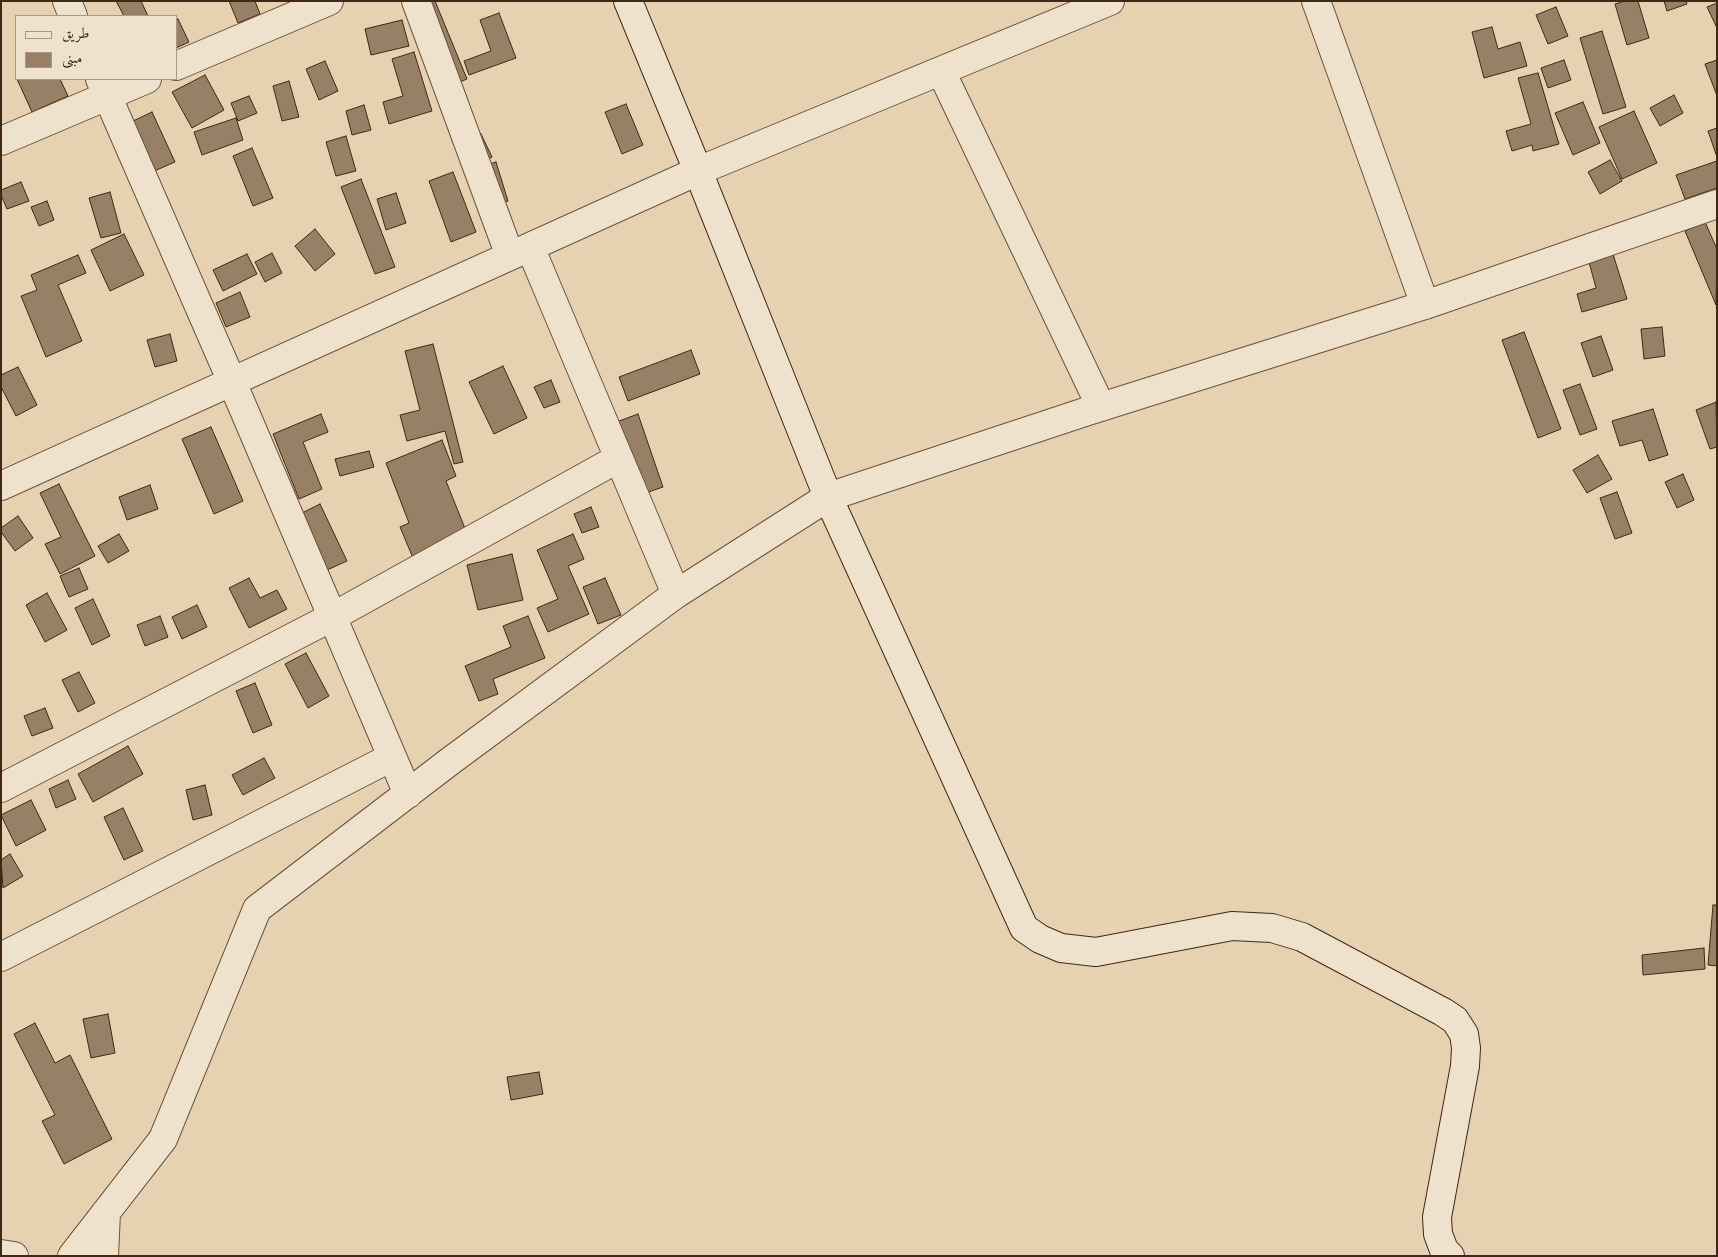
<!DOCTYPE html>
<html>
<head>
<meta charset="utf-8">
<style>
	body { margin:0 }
	#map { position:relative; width:1718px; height:1257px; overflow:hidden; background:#e6d2b0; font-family:"Gentium Book Plus",Amiri,serif }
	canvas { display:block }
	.frame { position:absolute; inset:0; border:2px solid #412715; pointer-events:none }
	.legend { position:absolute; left:15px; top:15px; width:162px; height:65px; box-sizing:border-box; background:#efe2cc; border:1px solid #a99783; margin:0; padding:6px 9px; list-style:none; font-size:15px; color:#412715 }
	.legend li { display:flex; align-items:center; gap:10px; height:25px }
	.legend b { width:25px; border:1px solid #a99783 }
</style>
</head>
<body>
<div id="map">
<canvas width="1718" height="1257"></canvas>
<div class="frame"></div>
<ul class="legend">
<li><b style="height:6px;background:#efe2cc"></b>طريق</li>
<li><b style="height:14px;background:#978066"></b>مبنى</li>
</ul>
</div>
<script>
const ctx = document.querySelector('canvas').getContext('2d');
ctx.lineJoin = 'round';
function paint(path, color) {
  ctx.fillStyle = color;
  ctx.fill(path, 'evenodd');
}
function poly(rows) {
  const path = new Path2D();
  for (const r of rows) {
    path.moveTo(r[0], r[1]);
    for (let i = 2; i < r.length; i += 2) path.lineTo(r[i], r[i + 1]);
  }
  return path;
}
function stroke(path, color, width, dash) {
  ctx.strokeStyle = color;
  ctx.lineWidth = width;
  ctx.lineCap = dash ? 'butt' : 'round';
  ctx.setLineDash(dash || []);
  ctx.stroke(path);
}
const building = poly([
	[116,1,141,1,148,16,124,16,116,1],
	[229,1,255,1,260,14,238,23,229,1],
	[415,1,435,1,467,79,446,88,415,1],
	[1625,1,1638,1,1649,38,1627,45,1615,4,1625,1],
	[1664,1,1686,1,1687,4,1667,11,1664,1],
	[1717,3,1717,28,1707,7,1717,3],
	[1556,7,1568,36,1548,44,1536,15,1556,7],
	[499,13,516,58,469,75,464,61,491,51,480,20,499,13],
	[178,19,189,42,176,48,176,20,178,19],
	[402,20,409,46,371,55,365,29,402,20],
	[1492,27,1498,49,1520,42,1527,66,1484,78,1472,32,1492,27],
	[1602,31,1626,107,1603,114,1580,38,1602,31],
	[414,52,432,111,389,124,383,102,403,96,392,59,414,52],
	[1564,60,1571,80,1548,88,1541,68,1564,60],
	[1717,60,1717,96,1705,64,1717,60],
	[325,61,338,91,319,100,306,69,325,61],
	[1538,73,1559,144,1533,151,1532,145,1512,151,1506,131,1531,124,1518,78,1538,73],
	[205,75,224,110,192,128,172,92,205,75],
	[17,79,60,79,68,96,32,112,17,79],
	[289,81,299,117,282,121,273,86,289,81],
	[1674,95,1683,113,1660,126,1650,108,1674,95],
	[249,96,257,113,238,121,231,103,249,96],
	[1583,102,1600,143,1573,155,1555,113,1583,102],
	[626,104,643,145,622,154,605,112,626,104],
	[364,105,371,130,352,135,346,111,364,105],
	[1634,111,1657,163,1622,179,1599,127,1634,111],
	[152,112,175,162,152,172,129,123,152,112],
	[236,118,243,140,202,155,194,132,236,118],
	[1717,128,1717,157,1708,131,1717,128],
	[481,134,492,157,478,164,467,140,481,134],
	[346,136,356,171,336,176,326,142,346,136],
	[252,148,273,198,253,206,233,156,252,148],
	[1610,160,1622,181,1600,194,1588,172,1610,160],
	[1717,161,1717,188,1685,199,1676,175,1717,161],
	[496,162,508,201,486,208,474,169,496,162],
	[453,172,476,232,451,242,429,181,453,172],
	[361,179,395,267,375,274,341,187,361,179],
	[21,182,29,201,7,209,1,195,1,190,21,182],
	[110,192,121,233,101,238,89,198,110,192],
	[396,193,406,223,386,230,377,199,396,193],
	[47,201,54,220,39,226,31,207,47,201],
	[1705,222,1717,249,1716,305,1685,231,1705,222],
	[315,229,335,254,315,271,295,246,315,229],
	[124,234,144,275,110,291,91,250,124,234],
	[272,253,282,273,265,282,255,262,272,253],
	[247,254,257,274,223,291,213,270,247,254],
	[1613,254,1627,299,1582,312,1577,294,1596,288,1589,262,1613,254],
	[78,255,86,273,58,285,82,341,46,357,21,296,37,290,31,275,78,255],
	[240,292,250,317,226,327,216,303,240,292],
	[1662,327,1665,356,1644,359,1641,329,1662,327],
	[1524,332,1561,429,1538,438,1502,340,1524,332],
	[170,334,177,361,155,367,147,340,170,334],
	[1601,336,1613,370,1593,377,1581,343,1601,336],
	[433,344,463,462,454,464,445,431,407,441,400,415,420,410,405,351,433,344],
	[691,350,700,374,628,401,619,377,691,350],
	[503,366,527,418,494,434,469,382,503,366],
	[18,367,37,405,16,416,1,387,1,375,18,367],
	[551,380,560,402,544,408,534,387,551,380],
	[1580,384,1597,429,1580,435,1563,390,1580,384],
	[1716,402,1717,447,1710,449,1696,410,1716,402],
	[1653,409,1668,455,1649,461,1642,440,1620,446,1612,421,1653,409],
	[321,414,328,432,303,442,322,489,299,499,273,434,321,414],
	[638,414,663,487,628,499,603,427,638,414],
	[211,427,243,501,214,514,182,439,211,427],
	[442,440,456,476,446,481,468,536,413,558,400,527,409,523,386,463,442,440],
	[369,451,374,467,340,476,335,459,369,451],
	[1598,455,1612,479,1587,493,1573,470,1598,455],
	[1683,474,1694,500,1677,508,1665,482,1683,474],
	[59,484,95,556,60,574,45,544,61,537,40,493,59,484],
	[150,485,158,509,127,520,119,497,150,485],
	[1617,492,1632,533,1615,539,1600,498,1617,492],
	[320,504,347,561,327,570,300,514,320,504],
	[591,507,599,527,582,533,574,514,591,507],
	[18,516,33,538,15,551,1,532,1,528,18,516],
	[119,534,129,551,108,563,98,546,119,534],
	[573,534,584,559,568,566,589,614,548,632,537,608,558,599,537,550,573,534],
	[512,554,523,600,478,610,467,565,512,554],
	[79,568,88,589,69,597,60,576,79,568],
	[249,578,260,598,277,590,287,609,249,628,229,588,249,578],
	[605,578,621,615,598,624,583,587,605,578],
	[47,593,67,630,45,642,26,605,47,593],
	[93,599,110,636,92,645,75,608,93,599],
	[197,605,207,627,182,639,172,617,197,605],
	[160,616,168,637,145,646,137,625,160,616],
	[528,616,545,658,493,679,498,694,479,701,465,666,511,647,503,626,528,616],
	[306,653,329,696,308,708,285,664,306,653],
	[79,672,95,703,78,712,62,680,79,672],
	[255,683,272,725,253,733,236,691,255,683],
	[45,708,53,728,32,736,24,716,45,708],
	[128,746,143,774,93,802,78,774,128,746],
	[264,758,275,778,243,795,232,775,264,758],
	[68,780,76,799,56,808,49,789,68,780],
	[205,785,212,815,193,820,186,790,205,785],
	[31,800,46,830,16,846,1,815,31,800],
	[123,808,143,851,124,860,104,817,123,808],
	[10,854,23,876,3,888,1,860,10,854],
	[1713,905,1717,905,1717,966,1708,965,1713,905],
	[1704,948,1705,969,1643,975,1642,955,1704,948],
	[108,1014,115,1053,91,1058,83,1019,108,1014],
	[35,1023,55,1063,70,1055,112,1139,64,1164,42,1121,55,1115,14,1034,35,1023],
	[539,1072,543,1094,511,1100,507,1077,539,1072]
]);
paint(building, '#978066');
stroke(building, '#412715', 1);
const street = poly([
	[67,1,73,16],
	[416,1,510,256],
	[1316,1,1425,305],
	[176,66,329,1],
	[941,71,1101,407],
	[100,79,232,382,408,794],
	[1,141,147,79],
	[530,247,676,594],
	[1,486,698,171,1110,1],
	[1,788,332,617,619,458],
	[1,957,392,757],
	[1,1254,14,1256],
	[72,1256,163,1139,257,909,449,762,676,594,828,497,1088,411,1425,305,1717,204],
	[104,1256,106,1212]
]);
const secondary = poly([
	[628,1,698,171,828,497,1024,928,1040,939,1061,948,1096,952,1232,926,1272,928,1302,937,1443,1012,1455,1020,1464,1034,1466,1048,1465,1066,1437,1217,1438,1234,1444,1250,1450,1256]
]);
stroke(street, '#6a523c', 30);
stroke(secondary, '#412715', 30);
stroke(street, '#efe2cc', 28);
stroke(secondary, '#efe2cc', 28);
</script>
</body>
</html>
